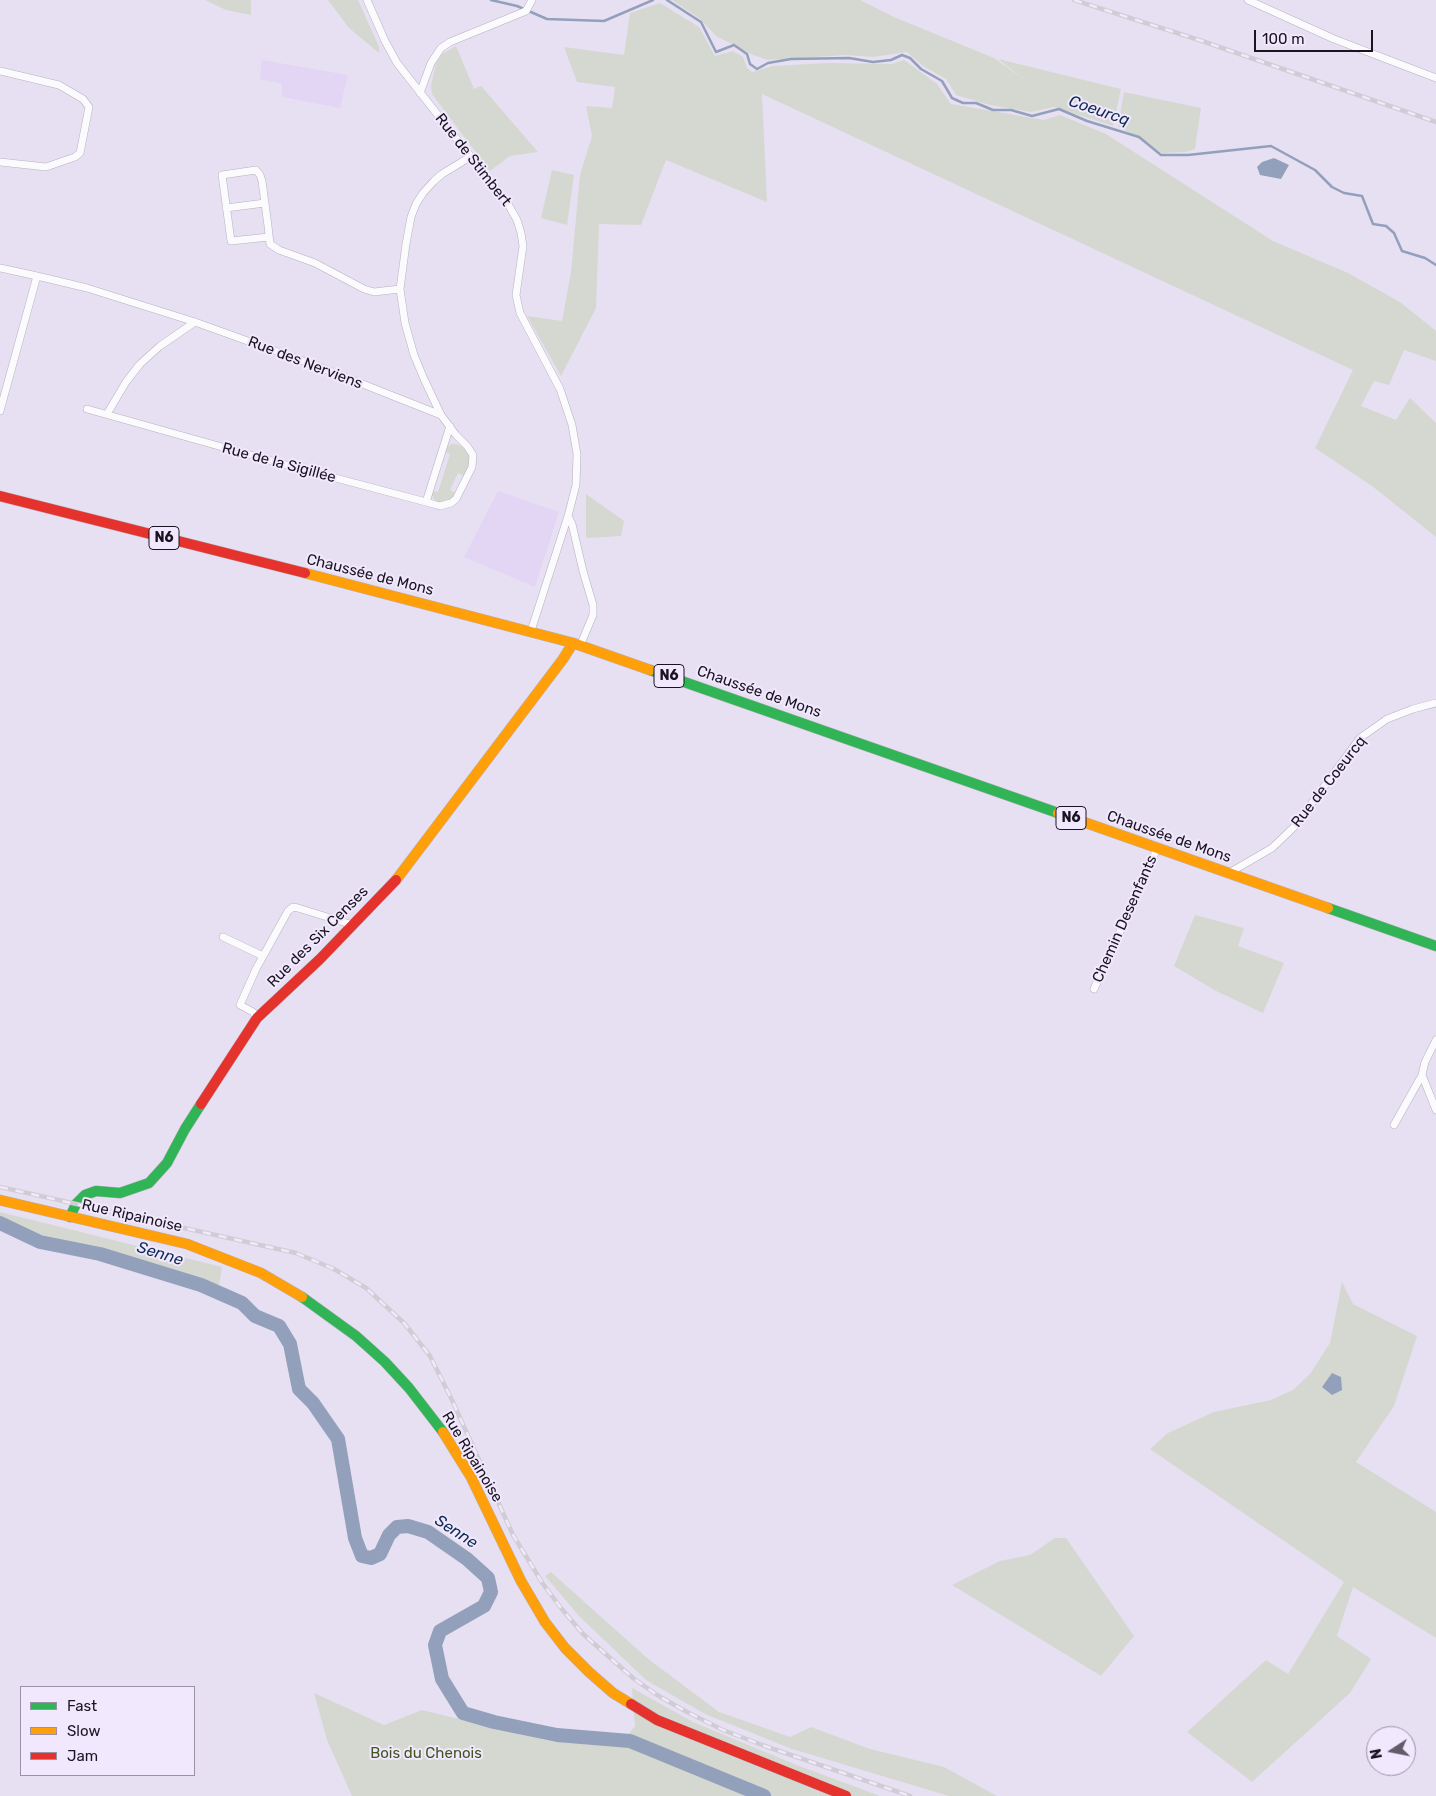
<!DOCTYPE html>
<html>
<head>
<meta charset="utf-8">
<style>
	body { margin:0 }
	#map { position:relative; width:1436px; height:1796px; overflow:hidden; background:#e7e0f2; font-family:Rubik,sans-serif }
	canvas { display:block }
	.legend { position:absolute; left:20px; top:1686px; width:175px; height:90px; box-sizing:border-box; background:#f1e8fd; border:1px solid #9b93a5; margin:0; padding:6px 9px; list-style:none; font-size:15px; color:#191420 }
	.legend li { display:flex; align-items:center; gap:10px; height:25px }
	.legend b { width:25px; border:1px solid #9b93a5 }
	.north { position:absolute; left:1366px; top:1726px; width:50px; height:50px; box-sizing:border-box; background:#f1e8fd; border:1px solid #9b93a5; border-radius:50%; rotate:259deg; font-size:14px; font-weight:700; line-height:20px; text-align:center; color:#191420 }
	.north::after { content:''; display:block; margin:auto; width:18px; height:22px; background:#615b6a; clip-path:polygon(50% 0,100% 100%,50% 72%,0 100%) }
	.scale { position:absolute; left:1254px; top:30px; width:119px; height:22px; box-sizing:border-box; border:2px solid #191420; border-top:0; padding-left:6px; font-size:15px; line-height:18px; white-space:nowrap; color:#191420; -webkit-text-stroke:4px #f1e8fd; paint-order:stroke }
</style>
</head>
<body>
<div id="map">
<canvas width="1436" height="1796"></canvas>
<ul class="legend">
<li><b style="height:6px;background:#30b455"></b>Fast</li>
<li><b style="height:6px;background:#ff9f0a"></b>Slow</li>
<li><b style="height:6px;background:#e5322d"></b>Jam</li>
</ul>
<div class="north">N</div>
<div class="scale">100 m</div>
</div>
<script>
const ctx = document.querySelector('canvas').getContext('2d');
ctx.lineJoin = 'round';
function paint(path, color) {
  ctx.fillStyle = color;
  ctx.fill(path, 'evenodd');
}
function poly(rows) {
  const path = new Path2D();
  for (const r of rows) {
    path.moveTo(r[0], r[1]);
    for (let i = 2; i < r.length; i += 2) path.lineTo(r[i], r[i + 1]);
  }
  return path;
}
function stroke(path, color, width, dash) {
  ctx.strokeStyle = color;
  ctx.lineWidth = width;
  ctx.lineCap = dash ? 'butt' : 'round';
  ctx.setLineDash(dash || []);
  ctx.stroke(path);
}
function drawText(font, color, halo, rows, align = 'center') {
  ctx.font = font + ' Rubik,sans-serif';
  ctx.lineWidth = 4;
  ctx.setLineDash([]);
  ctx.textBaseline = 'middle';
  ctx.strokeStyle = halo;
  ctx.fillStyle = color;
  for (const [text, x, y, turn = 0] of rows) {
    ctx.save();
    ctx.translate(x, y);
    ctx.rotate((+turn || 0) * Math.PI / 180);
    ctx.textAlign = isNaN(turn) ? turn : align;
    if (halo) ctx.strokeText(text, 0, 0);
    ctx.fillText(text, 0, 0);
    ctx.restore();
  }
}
paint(poly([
	[262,60,348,75,340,108,282,97,282,84,260,79],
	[498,491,559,512,535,587,464,557]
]), '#e3d6f4');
paint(poly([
	[205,0,251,0,251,15,226,10],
	[328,0,358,0,379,47,379,53,349,28],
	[672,0,860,0,894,17,994,58,1025,80,998,59,1121,89,1113,126,1054,107,1031,112,990,105,956,95,946,79,923,66,907,52,873,57,846,55,768,60,753,55,716,36,699,18],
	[660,3,699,27,715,56,733,51,743,57,747,68,752,72,773,66,829,63,892,64,904,60,937,84,951,104,1044,120,1060,115,1106,134,1273,241,1348,273,1400,302,1436,331,1436,361,1404,350,1389,385,1374,381,1361,406,1396,420,1410,398,1436,423,1436,537,1372,486,1315,448,1353,370,762,94,767,202,666,160,641,225,599,224,596,308,561,376,527,316,562,321,571,272,580,175,592,136,586,106,612,108,615,87,577,82,564,47,624,55,630,13],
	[456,46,474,89,481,86,538,152,510,156,490,171,432,94,431,86,436,63,442,54],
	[1124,92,1201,108,1195,149,1185,152,1162,153,1118,126],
	[552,170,574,175,567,225,541,218],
	[452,444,456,444,463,447,468,453,470,464,464,476,458,473,450,490,455,493,451,499,449,501,440,503,434,499,431,493,432,491,438,492,450,454,444,452,448,446],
	[586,494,624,521,621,536,586,538],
	[1195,915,1244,928,1238,946,1284,963,1263,1013,1216,991,1174,966],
	[0,1212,222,1267,218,1292,42,1240,0,1216],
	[1342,1282,1353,1304,1417,1336,1394,1406,1356,1462,1436,1512,1436,1638,1353,1587,1337,1636,1371,1659,1350,1693,1252,1782,1187,1732,1266,1660,1288,1674,1344,1582,1150,1449,1168,1433,1214,1412,1271,1400,1293,1390,1310,1374,1330,1343],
	[1055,1538,1066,1538,1134,1636,1101,1676,952,1585,1000,1561,1030,1555],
	[551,1572,647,1658,719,1712,790,1737,811,1727,870,1749,944,1767,997,1796,949,1796,792,1749,705,1714,646,1680,579,1616,545,1576],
	[632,1688,693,1722,794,1764,880,1796,352,1796,327,1740,314,1693,384,1725,422,1710,549,1741,619,1746,635,1726]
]), '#d4d8d0');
paint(poly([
	[1274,158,1289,165,1281,179,1260,175,1257,167,1262,162],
	[1332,1373,1341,1377,1342,1390,1332,1395,1322,1387]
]), '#93a0bb');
stroke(poly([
	[491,0,517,6,547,19,604,21,653,0],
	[667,0,701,22,716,52,734,45,747,54,750,64,757,69,768,63,791,59,849,58,873,62,891,60,902,55,910,58,921,69,942,81,952,98,963,103,976,103,993,110,1011,110,1032,116,1059,109,1087,121,1139,137,1161,155,1188,155,1271,146,1315,170,1332,187,1344,193,1362,196,1373,224,1386,226,1394,233,1402,251,1425,258,1436,265]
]), '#93a0bb', 2.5);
stroke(poly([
	[0,1223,40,1242,100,1254,201,1285,242,1303,255,1316,279,1326,290,1344,299,1389,313,1403,338,1439,355,1538,362,1556,371,1558,380,1554,389,1535,397,1527,408,1526,428,1532,467,1559,488,1578,491,1592,484,1606,440,1631,435,1645,442,1679,463,1713,494,1722,557,1735,630,1741,764,1796]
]), '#93a0bb', 14);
const street = poly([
	[367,0,385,41,397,63,508,204,517,220,521,233,523,246,516,295,520,313,560,389,572,425,577,454,576,485,568,516,531,631],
	[1248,0,1334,39,1436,78],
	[0,71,59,85,83,99,89,107,80,153,75,157,46,167,0,162],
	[420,93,431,63,441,48,450,42,526,11,532,0],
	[226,208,265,203],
	[269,237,231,241,222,175,256,170,260,175,262,181,268,226,270,244,279,250,315,263,364,289,374,292,400,289],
	[0,268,37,276,87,288,195,322,317,366,441,415],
	[87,409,279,463,426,502,440,506,451,503,456,499,472,467,473,455,467,446,456,435,441,415,424,379,414,355,405,323,400,289,406,244,411,217,416,204,423,193,434,181,442,174,470,157],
	[0,411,37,276],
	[107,414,126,382,140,364,160,346,195,322],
	[426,502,450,426],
	[568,516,572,524,583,571,593,605,593,615,580,646],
	[1229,873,1272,848,1294,827,1360,738,1387,719,1413,709,1436,703],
	[223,937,263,956],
	[1094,989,1147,872,1157,848],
	[257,1018,253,1012,240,1005,256,969,288,911,293,907,298,908,353,925],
	[1422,1075,1436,1110],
	[1394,1125,1422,1075,1425,1062,1436,1040]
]);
const fast = poly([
	[650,670,1058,813],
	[1328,908,1436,946],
	[70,1217,76,1204,85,1195,96,1191,120,1193,149,1183,167,1163,185,1129,201,1104],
	[302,1297,356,1336,385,1362,409,1388,443,1432]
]);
const slow = poly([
	[305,573,573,643,650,670],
	[1058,813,1328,908],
	[396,880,563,659,573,643],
	[0,1200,187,1244,261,1273,302,1297],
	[443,1432,471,1477,521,1581,545,1622,565,1648,589,1672,613,1693,631,1704]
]);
const jam = poly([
	[0,496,305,573],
	[201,1104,257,1018,320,959,396,880],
	[631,1704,657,1720,846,1796]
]);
stroke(street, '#b6b0be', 8);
stroke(fast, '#b6b0be', 11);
stroke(slow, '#b6b0be', 11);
stroke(jam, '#b6b0be', 11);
stroke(street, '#fbfafd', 7);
stroke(fast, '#30b455', 10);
stroke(slow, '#ff9f0a', 10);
stroke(jam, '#e5322d', 10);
const rail = poly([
	[1074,0,1199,40,1436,122],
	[0,1187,296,1253,334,1269,366,1288,404,1323,430,1356,452,1400,513,1535,543,1584,561,1608,583,1634,633,1678,657,1695,687,1712,723,1730,762,1745,910,1796]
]);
stroke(rail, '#cfcdd3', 4.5);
stroke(rail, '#f1e8fd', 2.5, [8]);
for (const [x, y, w] of [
	[164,538,30],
	[669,676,30],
	[1071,818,30]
]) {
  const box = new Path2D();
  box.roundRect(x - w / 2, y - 11.5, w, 23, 4);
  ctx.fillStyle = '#f1e8fd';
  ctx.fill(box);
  stroke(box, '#191420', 1);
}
drawText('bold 14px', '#191420', null, [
	["N6",164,538],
	["N6",669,676],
	["N6",1071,818]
]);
drawText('15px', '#191420', '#f1e8fd', [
	["Rue de Stimbert",473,160,52],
	["Rue des Nerviens",305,363,21],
	["Rue de la Sigillée",279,463,15],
	["Chaussée de Mons",370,575,14],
	["Chaussée de Mons",759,692,19],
	["Rue de Coeurcq",1329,782,-52],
	["Chaussée de Mons",1169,837,19],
	["Chemin Desenfants",1125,919,-66],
	["Rue des Six Censes",318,937,-45],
	["Rue Ripainoise",132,1216,13],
	["Rue Ripainoise",472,1457,59]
]);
drawText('15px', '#425620', '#f1e8fd', [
	["Bois du Chenois",426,1754]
]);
drawText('italic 16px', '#0c2a53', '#f1e8fd', [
	["Coeurcq",1099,111,19],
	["Senne",160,1254,17],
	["Senne",456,1532,33]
]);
</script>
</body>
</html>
